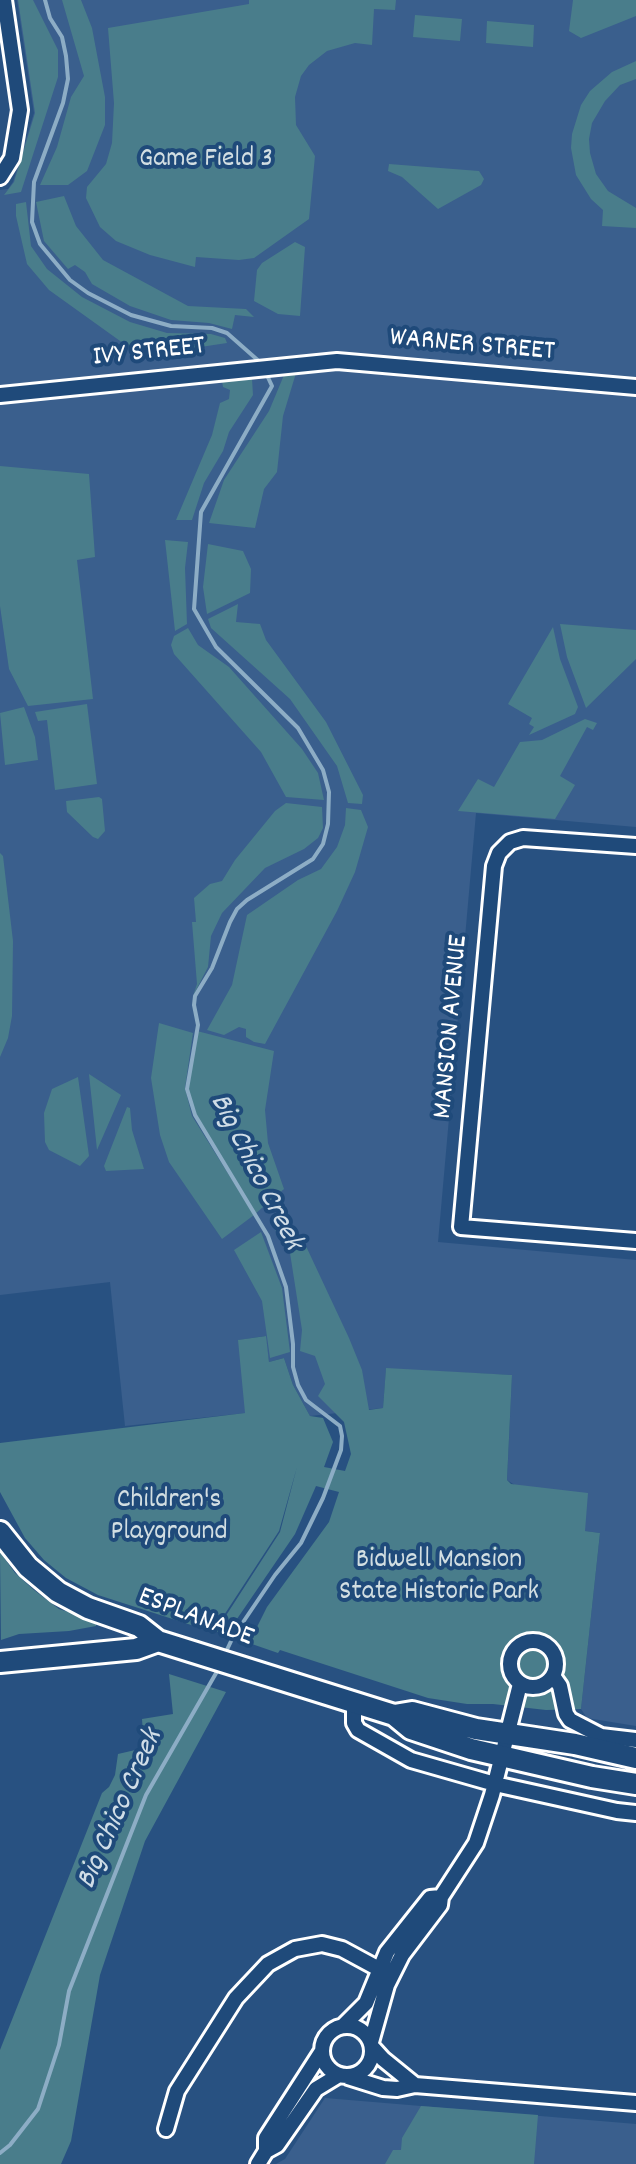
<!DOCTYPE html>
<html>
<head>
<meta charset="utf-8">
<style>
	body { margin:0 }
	canvas { display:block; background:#285181 }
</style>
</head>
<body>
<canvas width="636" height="2164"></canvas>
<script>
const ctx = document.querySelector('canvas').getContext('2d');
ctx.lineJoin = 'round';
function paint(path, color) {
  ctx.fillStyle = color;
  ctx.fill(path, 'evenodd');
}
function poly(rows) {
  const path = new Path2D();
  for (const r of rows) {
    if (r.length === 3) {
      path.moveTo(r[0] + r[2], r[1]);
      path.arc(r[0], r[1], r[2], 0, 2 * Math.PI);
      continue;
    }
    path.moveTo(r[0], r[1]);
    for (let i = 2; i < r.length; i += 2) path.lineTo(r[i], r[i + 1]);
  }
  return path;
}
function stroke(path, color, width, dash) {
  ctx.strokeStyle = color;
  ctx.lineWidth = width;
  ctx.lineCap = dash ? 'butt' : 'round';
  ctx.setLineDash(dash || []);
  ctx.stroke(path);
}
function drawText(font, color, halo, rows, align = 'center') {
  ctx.font = font + ' Dekko,sans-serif';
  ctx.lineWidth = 8;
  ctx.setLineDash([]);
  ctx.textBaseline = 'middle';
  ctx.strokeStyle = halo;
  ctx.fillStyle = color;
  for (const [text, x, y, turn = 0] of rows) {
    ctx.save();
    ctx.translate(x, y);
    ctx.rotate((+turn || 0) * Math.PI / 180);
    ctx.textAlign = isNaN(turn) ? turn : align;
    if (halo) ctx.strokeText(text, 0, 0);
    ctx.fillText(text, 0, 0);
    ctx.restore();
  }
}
paint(poly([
	[17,0,636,0,636,827,476,813,438,1242,636,1260,636,1726,587,1718,581,1709,600,1533,585,1531,507,1480,512,1375,386,1369,383,1408,310,1416,293,1385,284,1358,269,1362,265,1336,239,1340,246,1413,125,1426,110,1282,0,1295,0,190,8,189,13,182,34,113],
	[325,2098,636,2124,636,2164,276,2164,285,2159]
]), '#3a5f8d');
paint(poly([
	[18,0,33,0,58,50,58,77,21,192,4,195,14,182,35,113],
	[62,0,81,0,92,28,105,97,105,125,87,171,68,185,40,185,57,147,71,97,84,76],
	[249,0,396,0,395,10,374,9,372,45,355,43,327,51,309,65,301,76,295,97,296,125,315,156,309,219,254,258,239,260,196,257,195,267,150,255,116,241,100,227,86,198,87,187,106,164,112,143,114,103,108,28,249,4],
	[573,0,636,0,636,16,581,38,569,31],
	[415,15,462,19,460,41,413,37],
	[487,21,534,25,533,47,486,43],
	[636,61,636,79,620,85,605,101,592,123,589,139,590,153,596,174,608,191,636,208,636,228,602,226,603,210,591,199,576,175,571,148,572,134,581,105,590,91,612,72],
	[389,164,479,171,484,179,481,185,438,209,402,177,388,171],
	[64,196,76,226,103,260,188,306,246,309,254,317,235,315,232,329,209,323,171,320,130,306,92,284,85,272,75,265,68,269,44,241,36,202],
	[26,202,31,246,47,269,82,297,130,322,167,333,211,334,225,338,227,343,141,356,49,290,27,264,16,216,16,204],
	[295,242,305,247,300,316,278,314,254,301,257,270,262,263],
	[296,373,283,416,277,472,264,489,255,528,209,523,224,480,269,411,284,375],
	[252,379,253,395,229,432,223,451,204,483,192,520,176,520,212,435,220,403,229,399,230,390,223,387,222,381],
	[0,466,89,474,95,557,77,560,93,699,28,706,9,669,0,606],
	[165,540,188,542,185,568,187,624,175,631],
	[208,544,243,551,251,569,250,593,207,614,203,587],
	[238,604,236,622,260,624,266,640,326,722,363,795,362,804,348,803,337,766,290,699,211,628,208,619],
	[560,624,636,630,636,659,586,708,567,657],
	[553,627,560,659,578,707,575,714,529,735,534,727,529,724,532,718,508,704],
	[188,628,198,645,229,667,302,749,318,773,324,800,286,797,261,752,174,654,171,645,174,636],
	[87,704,97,784,55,790,47,720,38,721,35,712],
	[24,707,35,737,38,760,5,765,0,713],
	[585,719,597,723,593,730,587,727,560,776,575,785,555,819,458,811,478,779,494,787,520,742,542,740],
	[99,797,102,799,105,831,98,839,93,837,67,812,66,801],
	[286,803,322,807,323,828,318,838,304,849,265,868,222,913,211,936,208,967,193,996,197,984,192,922,196,922,194,898,210,884,222,881,235,860,275,811],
	[346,808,361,810,368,827,355,872,337,911,265,1044,254,1042,246,1037,246,1029,239,1027,224,1035,207,1030,232,985,247,915,298,880,321,869,337,847,345,825],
	[0,853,3,856,13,941,12,1016,8,1038,0,1057],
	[159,1023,193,1033,185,1088,192,1116,254,1215,222,1239,169,1162,160,1135,151,1078],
	[197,1031,274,1051,265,1110,268,1143,284,1189,255,1214,195,1115,187,1089],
	[89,1074,121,1095,97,1150],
	[78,1077,89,1156,80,1166,49,1150,45,1142,44,1113,52,1089],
	[127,1107,130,1108,132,1130,144,1169,106,1171,104,1166],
	[285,1218,305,1244,349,1338,362,1370,369,1410,383,1408,386,1368,512,1375,507,1480,511,1484,588,1493,585,1531,600,1533,581,1709,546,1710,493,1704,467,1704,428,1698,280,1650,278,1653,249,1643,267,1607,329,1522,339,1492,316,1486,295,1534,226,1635,216,1631,280,1532,297,1467,279,1531,213,1632,98,1595,66,1578,44,1560,25,1538,0,1492,0,1443,245,1413,238,1340,266,1336,269,1362,284,1358,293,1385,310,1416,323,1418,333,1442,324,1467,345,1471,351,1454,344,1422,318,1396,325,1384,315,1356,300,1351,302,1330,290,1253,272,1225],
	[261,1232,282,1288,290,1352,270,1358,262,1301,234,1250],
	[0,1552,15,1573,34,1590,59,1609,96,1621,96,1626,69,1631,19,1634,1,1640],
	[169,1674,226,1692,145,1841,100,1975,71,2141,61,2164,0,2164,0,2050,102,1793,109,1787,115,1775,118,1754,144,1748,142,1719,173,1714],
	[421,2106,538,2115,534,2164,385,2164,393,2150,401,2150,402,2138]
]), '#497d8b');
stroke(poly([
	[45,0,50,18,62,37,66,56,68,79,63,103,34,182,32,222,40,244,70,280,88,293,131,315,171,326,212,328,227,333,261,363],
	[224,1656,233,1637,275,1575,301,1543,323,1498,341,1450,342,1436,340,1426,306,1400,298,1385,293,1367,293,1344,286,1287,268,1236,195,1115,187,1089,198,1025,194,1005,195,996,212,968,230,922,237,909,247,900,313,859,323,844,328,824,329,792,323,770,298,728,216,647,194,609,201,512,272,386,265,371],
	[0,2153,10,2145,38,2109,59,2045,69,1991,146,1795,219,1668]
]), '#8dadc5', 4);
const minor = poly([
	[0,177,12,158,20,110,4,0],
	[0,395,337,361,636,387],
	[636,846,523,838,510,842,499,853,494,866,461,1227,636,1241],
	[533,1664,23],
	[553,1676,560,1686,566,1714,570,1720,601,1736,636,1740],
	[354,1703,354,1723,358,1730,411,1760,495,1784,617,1811,636,1813],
	[347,2051,25],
	[343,2026,366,2003,387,1952,430,1898,441,1897],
	[371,2042,387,1985,402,1955,440,1905,441,1897,476,1843,492,1795,520,1684],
	[373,2048,383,2059,415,2085],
	[348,2077,383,2088,397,2089,415,2085,636,2103],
	[166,2129,177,2091,236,1998,268,1964,295,1949,322,1944,342,1949,379,1969],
	[266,2151,266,2138,322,2051],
	[258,2164,266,2151,277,2145,316,2089,339,2075]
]);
const secondary = poly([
	[0,1532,28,1567,58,1592,88,1608,139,1626,158,1641,394,1715,411,1729,471,1749,592,1777,636,1784],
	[0,1662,136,1649,158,1641],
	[394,1715,412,1712,476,1729,575,1744,636,1758]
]);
stroke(minor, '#fff', 20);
stroke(secondary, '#fff', 26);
stroke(minor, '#1f4a7a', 14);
stroke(secondary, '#1f4a7a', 20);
drawText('28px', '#d2dee2', '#1f4a7a', [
	["Game Field 3",206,161],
	["Children's",169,1502],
	["Playground",169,1534],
	["Bidwell Mansion",439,1562],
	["State Historic Park",439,1594]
]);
drawText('28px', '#fff', '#1f4a7a', [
	["WARNER STREET",472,347,5],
	["IVY STREET",149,354,-6],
	["MANSION AVENUE",453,1027,-85],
	["ESPLANADE",195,1619,21]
]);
drawText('italic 30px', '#d0dde7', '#1f4a7a', [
	["Big Chico Creek",254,1173,63],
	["Big Chico Creek",122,1810,-66]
]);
</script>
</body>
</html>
